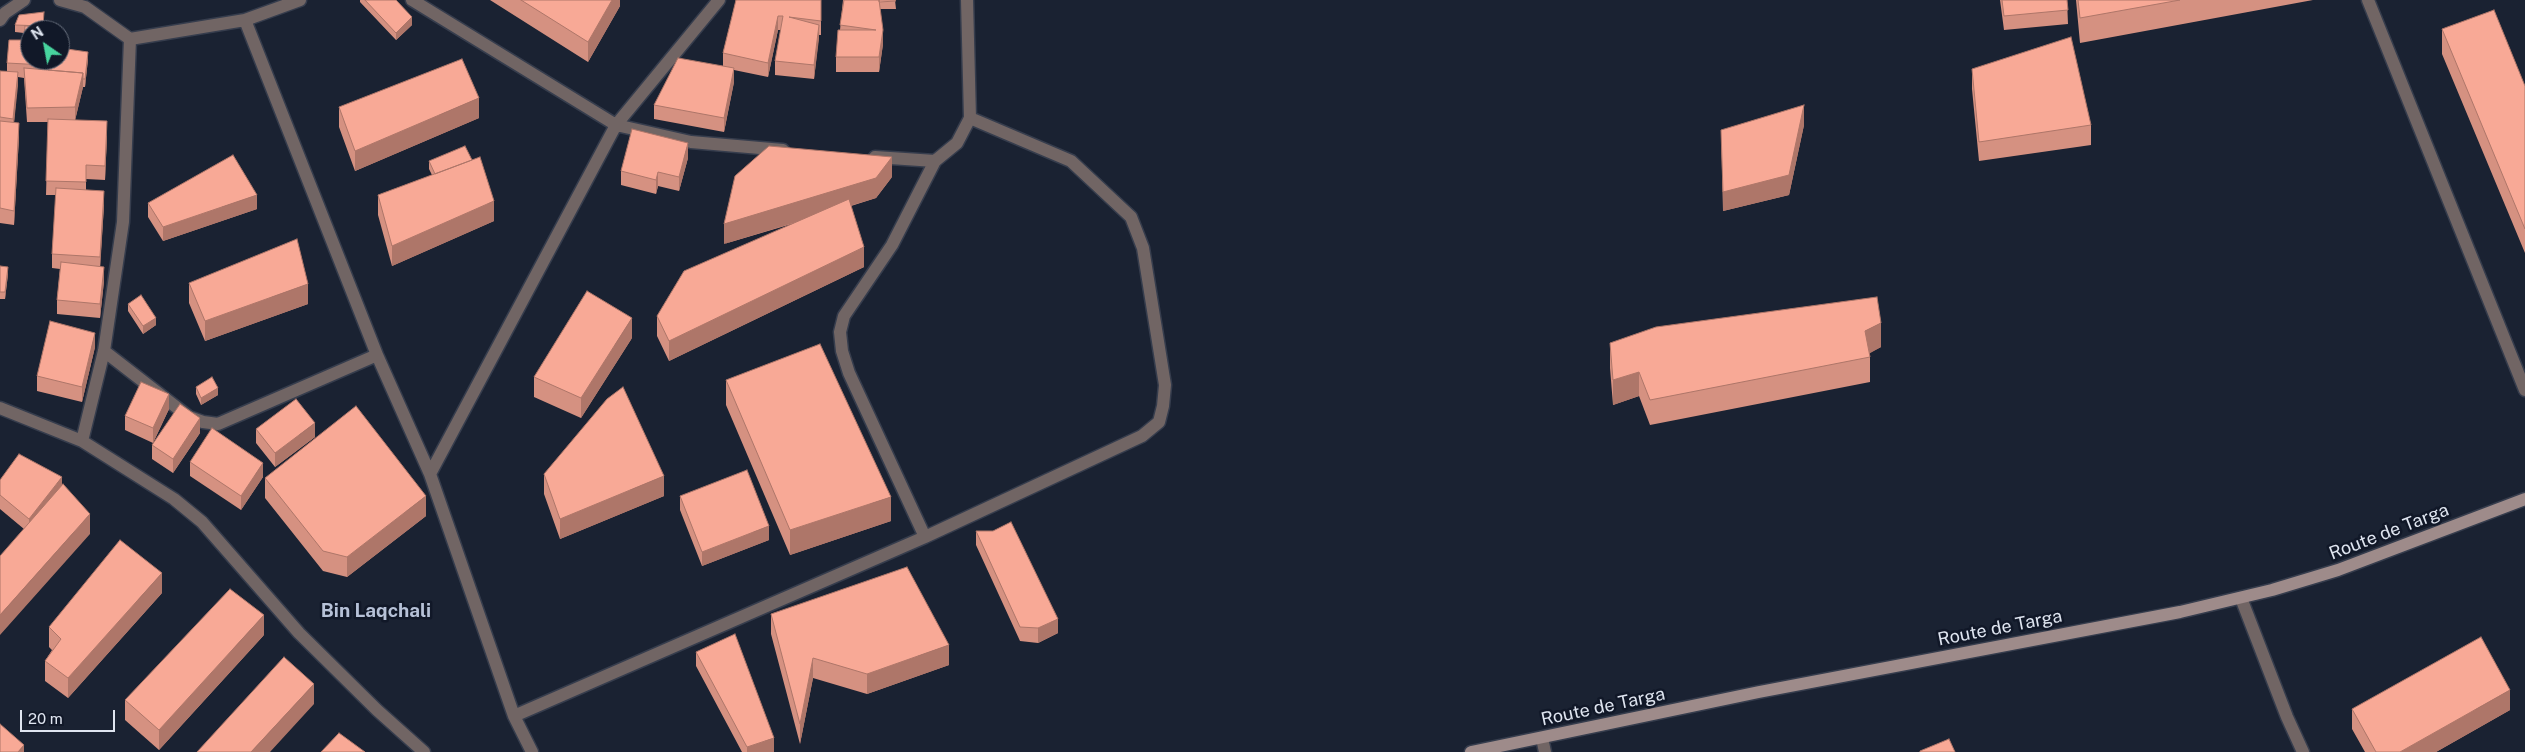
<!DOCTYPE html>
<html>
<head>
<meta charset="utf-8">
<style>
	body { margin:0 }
	#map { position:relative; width:2525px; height:752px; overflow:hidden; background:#1a2232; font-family:"Public Sans",sans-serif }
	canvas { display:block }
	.north { position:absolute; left:20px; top:20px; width:50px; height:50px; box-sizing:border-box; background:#111828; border:1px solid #636a78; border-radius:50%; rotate:327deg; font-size:14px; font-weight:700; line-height:20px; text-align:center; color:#dfe5f0 }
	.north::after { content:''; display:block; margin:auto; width:18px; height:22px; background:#47d49e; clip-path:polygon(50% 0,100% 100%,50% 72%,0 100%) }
	.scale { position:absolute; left:20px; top:710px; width:95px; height:22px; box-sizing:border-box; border:2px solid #dfe5f0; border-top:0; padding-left:6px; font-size:15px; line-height:18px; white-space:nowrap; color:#dfe5f0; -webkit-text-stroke:4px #111828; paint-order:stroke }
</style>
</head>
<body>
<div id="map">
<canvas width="2525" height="752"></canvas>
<div class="north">N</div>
<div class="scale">20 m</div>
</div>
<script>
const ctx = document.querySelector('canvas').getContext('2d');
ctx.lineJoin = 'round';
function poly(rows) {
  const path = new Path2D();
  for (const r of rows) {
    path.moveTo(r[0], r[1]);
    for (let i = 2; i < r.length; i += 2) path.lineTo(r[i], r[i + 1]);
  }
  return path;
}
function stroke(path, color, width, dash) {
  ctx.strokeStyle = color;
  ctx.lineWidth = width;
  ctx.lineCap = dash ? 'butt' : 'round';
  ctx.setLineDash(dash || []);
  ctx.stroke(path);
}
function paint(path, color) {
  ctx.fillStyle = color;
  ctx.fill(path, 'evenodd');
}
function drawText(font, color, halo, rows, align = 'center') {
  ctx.font = font + ' "Public Sans",sans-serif';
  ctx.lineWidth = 5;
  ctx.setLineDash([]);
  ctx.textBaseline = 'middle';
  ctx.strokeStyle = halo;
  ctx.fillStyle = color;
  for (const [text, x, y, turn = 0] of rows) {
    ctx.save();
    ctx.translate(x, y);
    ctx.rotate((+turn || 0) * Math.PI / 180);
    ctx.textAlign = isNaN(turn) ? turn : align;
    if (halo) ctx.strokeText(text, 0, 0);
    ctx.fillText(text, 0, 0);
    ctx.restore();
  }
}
const street = poly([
	[60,0,85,7,130,39,123,222,104,351,82,441],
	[412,0,616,125,691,142,783,150],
	[2368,0,2525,390],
	[0,20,5,13,24,0],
	[245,20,377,355,430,474,514,716,532,752],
	[130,39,245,20,300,0],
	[875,157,935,161],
	[104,351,189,417,203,422,218,424,377,355],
	[0,408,82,441,174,499,202,522,299,633,377,710,424,752],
	[430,474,616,125,719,0],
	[925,537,849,373,842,351,840,332,844,316,892,245,935,161,957,143,970,118,967,0],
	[2241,598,2287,717,2303,752],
	[514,716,925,537,1142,436,1159,422,1163,406,1165,385,1143,248,1131,217,1071,161,970,118],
	[1542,738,1545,752]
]);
const secondary = poly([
	[1471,752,1759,692,2180,612,2272,590,2338,570,2525,499]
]);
stroke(street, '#363d4d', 15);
stroke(secondary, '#363d4d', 15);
stroke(street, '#716564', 12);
stroke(secondary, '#9e8b8a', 12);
paint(poly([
	[360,0,396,0,412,25,396,40,360,2],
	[490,0,620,0,620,6,588,62],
	[736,0,821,0,821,35,819,35,814,79,775,75,775,61,781,30,778,30,768,77,734,70,734,82,724,132,654,119,654,105,723,66,723,53],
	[843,0,895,0,896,9,880,9,883,44,879,72,836,72,836,57,840,30],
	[2000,0,2067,0,2068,24,2004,30],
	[2076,0,2313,0,2080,43],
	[44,20,44,69,48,70,88,59,85,87,83,87,75,120,107,136,105,180,86,179,86,190,104,205,100,266,104,281,100,318,57,314,57,300,60,269,52,268,52,254,56,195,46,195,48,122,27,122,24,78,18,77,14,122,19,137,14,225,0,223,0,71,7,71,7,63,24,40,24,33,15,32,15,25],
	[2442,29,2525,86,2525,253,2442,54],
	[1972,69,2091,125,2091,145,1979,161,1972,89],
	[339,107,479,118,355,171,339,127],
	[1804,125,1789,195,1723,211,1721,130],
	[688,158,679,191,658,186,656,194,621,185,621,171],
	[472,160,494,221,392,266,378,215,378,195,432,175,429,169,429,161],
	[892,177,876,198,851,206,864,267,669,361,657,336,657,316,795,223,724,244],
	[148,203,257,209,163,241,148,217],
	[0,266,8,274,5,299,0,299],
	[189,283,308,304,205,341,189,303],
	[128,304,156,325,143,334,128,311],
	[632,338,581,418,534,397,534,377],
	[1610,343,1881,347,1869,353,1870,357,1870,382,1650,425,1639,396,1613,405,1610,368],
	[95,347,82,402,37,391,37,376],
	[726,380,891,521,790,555,726,405],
	[196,387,218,395,201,405,196,394],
	[169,409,153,443,125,430,125,416],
	[256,429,315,437,275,467,256,443],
	[200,433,173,473,152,459,152,445],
	[190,462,263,477,241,510,190,476],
	[544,474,664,496,560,539,544,494],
	[265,478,426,516,347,577,323,571,265,498],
	[0,480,62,484,90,534,24,529,0,509],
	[680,496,769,540,702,566,680,510],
	[976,531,993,531,1058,633,1038,643,1020,641,976,545],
	[162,593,68,698,45,681,45,661,52,650,49,647,49,627],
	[771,614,949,665,867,694,813,678,800,744,771,634],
	[264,635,159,750,125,720,125,700],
	[696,652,774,752,742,752,696,666],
	[2352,709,2510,710,2436,752,2365,752,2352,729]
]), '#d59181');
paint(poly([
	[612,0,620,0,620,6,588,62,588,42],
	[778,16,778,30,768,77,768,63],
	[412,17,412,25,396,40,396,33],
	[819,25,819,39,814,79,814,65],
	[883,30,883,44,879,72,879,57],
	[88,52,88,59,85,87,85,79],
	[734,68,734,82,724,132,724,118],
	[18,72,18,86,13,133,13,119],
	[83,73,83,87,75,121,75,107],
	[479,98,479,118,355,171,355,151],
	[1804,105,1804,125,1789,195,1723,211,1723,192],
	[107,121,107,136,105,180,105,166],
	[19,123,19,137,14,225,14,211],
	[688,143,688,158,679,191,679,177],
	[892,157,892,177,876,198,724,244,724,224],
	[658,172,658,186,656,194,656,180],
	[104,191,104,205,100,271,100,257],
	[257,195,257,209,163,241,163,227],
	[494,201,494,221,392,266,392,246],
	[864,247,864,267,669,361,669,341],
	[8,267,8,274,5,299,5,292],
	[104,267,104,281,100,318,100,304],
	[308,284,308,304,205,341,205,321],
	[156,318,156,325,143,334,143,326],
	[632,318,632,338,581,418,581,398],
	[1881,323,1881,347,1865,356,1865,331],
	[95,333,95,347,82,402,82,387],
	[1639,372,1639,396,1613,405,1613,380],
	[218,388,218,395,201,405,201,398],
	[169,394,169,409,153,443,153,428],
	[200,418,200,433,173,473,173,459],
	[315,423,315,437,275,467,275,453],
	[263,463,263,477,241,510,241,496],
	[664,476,664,496,560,539,560,519],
	[62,477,62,492,29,533,29,519],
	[426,496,426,516,347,577,347,557],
	[891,497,891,521,790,555,790,530],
	[90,514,90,534,0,635,0,615],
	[769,526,769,540,702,566,702,552],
	[162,573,162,593,68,698,68,678],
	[264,615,264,635,159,750,159,730],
	[1058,619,1058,633,1038,643,1038,628],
	[949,645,949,665,867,694,867,674],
	[813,658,813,678,800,744,800,724],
	[314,684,314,704,270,752,251,752],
	[2510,690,2510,710,2436,752,2400,752],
	[774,738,774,752,747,752,747,747],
	[24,745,24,752,18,752]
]), '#ae7669');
const building = poly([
	[365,0,396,0,412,17,396,33,365,0],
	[521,0,612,0,588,42,521,0],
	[736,0,821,0,821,21,789,17,819,25,814,65,775,61,783,16,778,16,768,63,723,53,736,0],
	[844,0,879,0,883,30,879,57,836,57,838,30,876,30,840,25,844,0],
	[879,0,895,0,896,1,879,2,879,0],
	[2002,0,2067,0,2068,10,2004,16,2002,0],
	[2078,0,2180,0,2080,18,2078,0],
	[2494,10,2525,86,2525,229,2442,29,2494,10],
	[44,12,43,26,15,25,19,15,44,12],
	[25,26,46,27,46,30,30,30,30,60,44,60,44,65,7,63,9,40,24,40,25,26],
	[2071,37,2091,125,1979,142,1972,69,2071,37],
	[60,48,88,52,85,79,83,79,83,73,48,70,48,60,60,60,60,48],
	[678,58,734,68,724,118,654,105,678,58],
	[462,59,479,98,355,151,339,107,462,59],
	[24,68,83,73,75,107,27,108,24,68],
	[0,71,18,72,13,119,0,117,0,71],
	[1804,105,1789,175,1723,192,1721,130,1804,105],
	[48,119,107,121,105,166,86,165,86,182,46,181,48,119],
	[0,121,19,123,14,211,0,208,0,121],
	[632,129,688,143,679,177,658,172,656,180,621,171,632,129],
	[465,146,472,160,435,174,429,161,465,146],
	[769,146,892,157,876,178,724,224,735,176,769,146],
	[233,155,257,195,163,227,148,203,233,155],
	[480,157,494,201,392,246,378,195,480,157],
	[56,188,104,191,100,257,52,254,56,188],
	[849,199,864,247,669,341,657,316,684,271,849,199],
	[297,239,308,284,205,321,189,283,297,239],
	[61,262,104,267,100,304,57,300,61,262],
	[0,266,8,267,5,292,0,292,0,266],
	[587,291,632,318,581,398,534,377,587,291],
	[141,295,156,318,143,326,128,304,141,295],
	[1877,297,1881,323,1865,331,1870,357,1650,400,1639,372,1613,380,1610,343,1656,327,1877,297],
	[50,321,95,333,82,387,37,376,50,321],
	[820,344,891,497,790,530,726,380,820,344],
	[212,377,218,388,201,398,196,387,212,377],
	[141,382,169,394,153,428,125,416,141,382],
	[623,387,664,476,560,519,544,474,607,399,623,387],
	[296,399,315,423,275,453,256,429,296,399],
	[180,404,200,418,173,459,152,445,180,404],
	[356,406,426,496,347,557,323,551,265,478,356,406],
	[212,428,263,463,241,496,190,462,212,428],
	[19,454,62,477,29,519,0,495,0,480,19,454],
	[747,470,769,526,702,552,680,496,747,470],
	[63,484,90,514,0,615,0,556,63,484],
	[1011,522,1058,619,1038,628,1020,627,976,531,993,531,1011,522],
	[120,540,162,573,68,678,45,661,61,639,49,627,120,540],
	[907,567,949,645,867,674,813,658,800,724,771,614,907,567],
	[230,589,264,615,159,730,125,700,230,589],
	[735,634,774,738,747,747,696,652,735,634],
	[2481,637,2510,690,2400,752,2376,752,2352,709,2481,637],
	[284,657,314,684,251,752,197,752,284,657],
	[0,724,24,745,18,752,0,752,0,724],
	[339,733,365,752,321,752,339,733],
	[1949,739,1955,752,1920,752,1920,751,1949,739]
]);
paint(building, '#f8a996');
stroke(building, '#ae7669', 1);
drawText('18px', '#dfe5f0', '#111828', [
	["Route de Targa",2389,532,-21],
	["Route de Targa",2000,628,-11],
	["Route de Targa",1603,707,-12]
]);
drawText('bold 19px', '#b6c1d7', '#111828', [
	["Bin Laqchali",376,611]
]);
</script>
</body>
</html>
